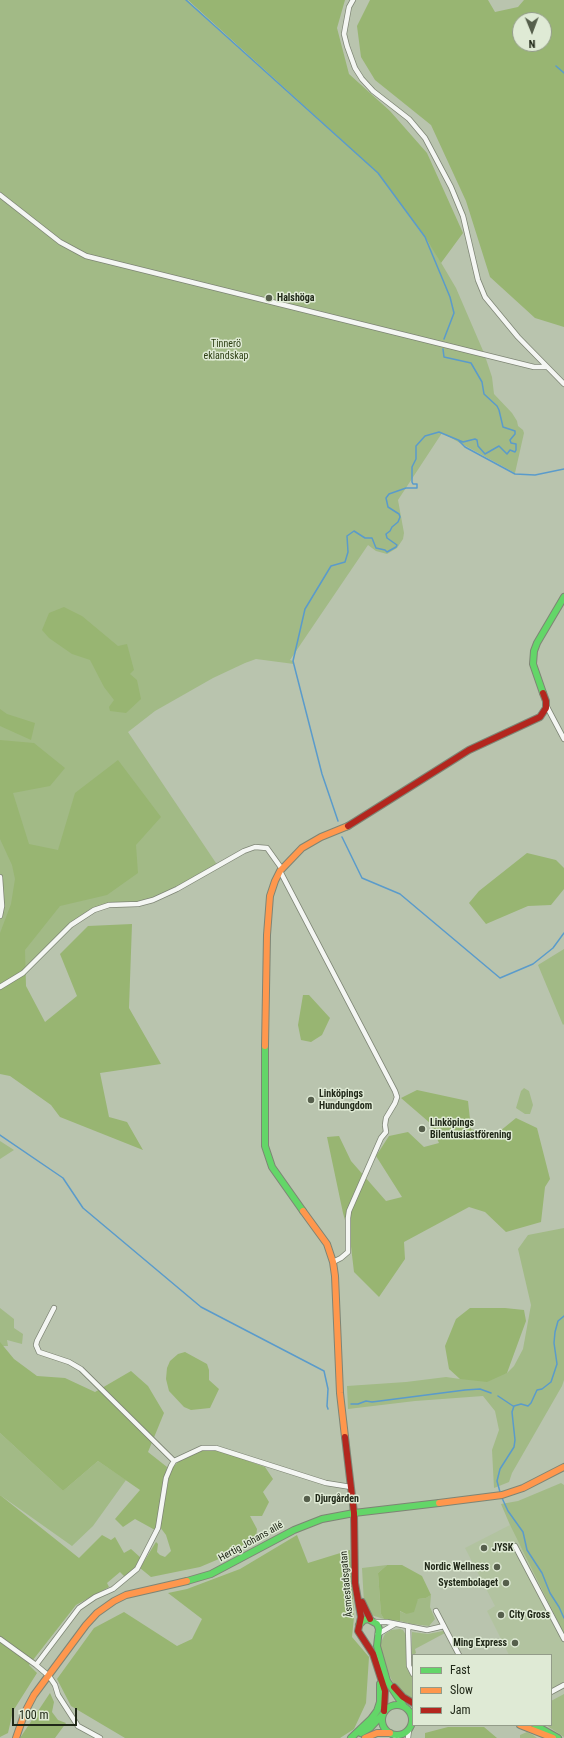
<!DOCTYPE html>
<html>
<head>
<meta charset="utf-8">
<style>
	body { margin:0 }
	#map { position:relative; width:564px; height:1738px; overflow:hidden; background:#b9c4ae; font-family:"Roboto Condensed",sans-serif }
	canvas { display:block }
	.legend { position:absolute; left:412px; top:1654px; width:140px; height:72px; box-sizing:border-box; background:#dfead5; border:1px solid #939c89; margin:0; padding:5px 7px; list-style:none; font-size:12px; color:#202818 }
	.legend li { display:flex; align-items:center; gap:8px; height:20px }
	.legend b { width:20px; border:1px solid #939c89 }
	.north { position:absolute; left:512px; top:12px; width:40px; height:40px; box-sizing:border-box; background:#dfead5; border:1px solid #939c89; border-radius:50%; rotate:179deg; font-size:11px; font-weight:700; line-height:16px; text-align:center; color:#202818 }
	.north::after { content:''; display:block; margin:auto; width:14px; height:18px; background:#565f4c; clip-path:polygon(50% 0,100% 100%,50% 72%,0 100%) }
	.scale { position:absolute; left:12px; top:1708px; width:65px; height:18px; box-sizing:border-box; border:2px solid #202818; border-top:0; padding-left:5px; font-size:12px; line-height:14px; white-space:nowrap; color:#202818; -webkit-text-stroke:3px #dfead5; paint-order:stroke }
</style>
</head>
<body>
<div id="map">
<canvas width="564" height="1738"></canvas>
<ul class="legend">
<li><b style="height:5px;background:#63d668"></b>Fast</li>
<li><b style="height:5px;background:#ff974d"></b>Slow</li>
<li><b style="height:5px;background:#b3261e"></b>Jam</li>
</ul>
<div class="north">N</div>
<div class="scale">100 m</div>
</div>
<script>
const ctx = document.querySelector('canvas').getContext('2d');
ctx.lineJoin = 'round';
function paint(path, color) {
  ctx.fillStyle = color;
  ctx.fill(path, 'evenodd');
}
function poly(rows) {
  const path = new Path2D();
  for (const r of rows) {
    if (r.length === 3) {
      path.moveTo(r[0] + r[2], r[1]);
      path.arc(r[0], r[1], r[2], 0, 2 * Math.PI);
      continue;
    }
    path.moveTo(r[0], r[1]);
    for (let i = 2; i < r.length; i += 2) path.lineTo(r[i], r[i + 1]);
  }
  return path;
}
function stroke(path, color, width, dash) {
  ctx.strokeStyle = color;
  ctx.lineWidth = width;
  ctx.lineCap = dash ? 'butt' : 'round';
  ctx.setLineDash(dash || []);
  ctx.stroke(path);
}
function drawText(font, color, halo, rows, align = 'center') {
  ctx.font = font + ' "Roboto Condensed",sans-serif';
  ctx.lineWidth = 3;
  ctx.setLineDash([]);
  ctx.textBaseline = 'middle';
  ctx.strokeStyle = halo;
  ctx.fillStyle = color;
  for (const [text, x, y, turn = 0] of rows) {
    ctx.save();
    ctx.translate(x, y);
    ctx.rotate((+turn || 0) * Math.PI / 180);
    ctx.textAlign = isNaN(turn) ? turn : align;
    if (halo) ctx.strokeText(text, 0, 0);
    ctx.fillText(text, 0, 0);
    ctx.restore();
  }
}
paint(poly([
	[510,1525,564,1634,564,1687,551,1693,551,1655,509,1655,487,1611,495,1606,465,1548]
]), '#b2c3a0');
paint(poly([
	[0,0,187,0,378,173,433,249,456,288,484,353,492,377,494,394,512,413,517,421,518,426,523,430,524,433,515,473,442,433,398,500,404,533,403,539,397,548,387,554,376,551,368,545,290,660,293,661,294,664,256,659,245,663,213,678,155,711,128,732,218,866,171,892,145,902,103,906,82,917,40,957,0,987],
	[564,949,564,1024,563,1025,538,965],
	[524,1088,529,1091,533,1105,530,1114,525,1114,516,1108,521,1091],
	[0,1141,14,1150,0,1159],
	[564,1228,564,1380,562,1386,512,1473,509,1482,494,1488,492,1450,499,1430,495,1411,483,1396,415,1401,348,1409,347,1386,406,1382,446,1377,460,1379,507,1373,514,1366,523,1349,531,1305,518,1249,528,1235],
	[0,1308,14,1319,14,1328,23,1334,22,1344,7,1340,8,1346,0,1346],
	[0,1433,63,1491,98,1461,126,1480,93,1526,72,1546,0,1495],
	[561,1483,564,1485,564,1634,510,1525,501,1504,518,1501],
	[387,1565,378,1573,381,1614,384,1619,371,1615,364,1603,362,1568],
	[431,1595,430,1607,435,1619,429,1626,412,1624,400,1621,399,1611,406,1614,418,1599,426,1598],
	[400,1629,403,1630,406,1635,407,1669,413,1678,413,1700,394,1685,389,1674,380,1646,381,1642,385,1634,391,1630],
	[443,1631,445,1633,415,1649,416,1653,413,1655,413,1666,412,1666,412,1632,428,1634],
	[564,1694,564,1737,546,1725,551,1725,551,1701],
	[527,1732,533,1735,537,1738,520,1738,520,1735]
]), '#a2ba86');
paint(poly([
	[188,0,345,0,337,28,349,74,390,111,427,153,463,233,441,263,425,237,378,173],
	[370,0,488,0,495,12,518,7,524,0,564,0,564,327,535,318,490,277,466,201,431,125,375,80,361,57,357,26],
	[520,20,544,20,544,44,520,44],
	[64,607,82,616,118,646,127,644,134,670,130,674,137,680,141,699,126,713,110,711,109,707,114,700,104,687,90,660,72,654,49,638,42,630,49,613],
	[0,709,7,714,35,723,31,740,0,726],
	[0,740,34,743,65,768,50,786,13,793,29,844,58,850,75,793,118,760,161,817,136,845,138,873,107,895,60,906,25,950,26,986,45,1022,77,996,60,954,88,926,132,924,129,1008,161,1064,100,1073,109,1117,127,1122,143,1150,60,1117,51,1105,10,1076,0,1074,0,933,11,904,15,879,12,865,0,839],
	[527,853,556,860,564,868,564,889,551,905,528,906,486,924,469,903,479,891],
	[303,995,309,995,330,1018,322,1035,311,1042,301,1040,298,1025],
	[417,1090,468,1101,471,1129,494,1136,516,1118,537,1128,550,1179,545,1187,541,1222,506,1232,485,1212,469,1207,404,1242,405,1259,379,1297,354,1272,350,1238,343,1213,327,1137,339,1136,351,1161,386,1201,402,1197,376,1156,389,1136,408,1132,424,1147,439,1143,430,1123,401,1098],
	[470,1308,505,1308,524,1310,526,1321,507,1373,487,1382,460,1379,449,1369,445,1346,456,1319],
	[0,1342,14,1359,37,1376,65,1378,95,1392,131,1371,148,1386,164,1413,148,1452,167,1467,155,1530,135,1519,123,1527,115,1519,140,1490,98,1461,63,1491,0,1433],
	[185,1352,207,1364,209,1370,209,1380,219,1389,210,1408,191,1410,184,1407,169,1391,166,1379,167,1368,170,1361,178,1354],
	[209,1450,220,1451,265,1467,273,1479,263,1492,269,1502,262,1516,250,1516,257,1529,256,1537,226,1556,200,1567,151,1577,140,1568,156,1542,158,1544,157,1552,160,1555,165,1557,171,1551,166,1535,160,1527,169,1477,172,1468,179,1461,200,1451],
	[0,1495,79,1558,102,1535,111,1540,115,1537,124,1553,131,1549,141,1558,136,1568,125,1577,120,1572,107,1583,109,1587,76,1605,29,1665,37,1673,13,1711,8,1733,0,1737],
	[297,1535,308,1563,350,1550,354,1617,352,1637,369,1657,366,1703,354,1729,340,1738,125,1738,71,1706,57,1679,94,1628,124,1612,177,1646,192,1639,202,1619,168,1593,187,1589,240,1569],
	[387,1565,402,1565,422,1576,431,1595,426,1598,418,1599,414,1612,406,1614,400,1611,400,1621,384,1619,381,1614,378,1573],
	[50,1693,54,1702,52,1712,58,1720,66,1723,55,1738,20,1738],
	[448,1727,484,1727,497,1738,425,1738,425,1733]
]), '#98b572');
stroke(poly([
	[186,0,378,173,425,237,450,297,454,313,444,339],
	[556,66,564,73],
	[459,441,465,447,515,474,535,475,564,469],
	[338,821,322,774,293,661,305,609,331,566,345,562,348,552,347,536,354,531,365,538,372,538,376,548,385,550,387,552,396,547,397,545,387,538,386,534,390,531,392,527,398,522,400,517,399,514,388,507,386,498,389,494,406,488,417,488,417,484,413,484,412,482,412,467,416,459,416,446,425,436,439,432,463,442,475,439,477,440,478,446,485,454,499,446,507,454,510,450,515,452,516,450,516,444,511,443,510,440,515,434,515,431,503,427,499,410,497,406,484,394,482,382,471,363,444,357,443,349],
	[342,837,362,878,400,894,500,978,533,964,553,948,564,933],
	[0,1135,63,1178,83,1208,201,1307,324,1371,328,1389,327,1406,328,1409],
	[498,1396,513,1406],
	[351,1404,358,1404,366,1401,372,1402,465,1390,480,1389,491,1393],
	[500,1492,497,1481,500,1469,514,1447,515,1440,512,1412,514,1406,521,1404,528,1406,531,1403,537,1390,542,1389,551,1382,557,1364,554,1343,555,1332,558,1321,564,1316],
	[502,1498,508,1511,523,1532,527,1550,542,1573,550,1593,559,1607,564,1618]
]), '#5a9bcb', 1.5);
const street = poly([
	[353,0,349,7,344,34,347,46,355,68,362,79,373,91,409,119,425,138,451,187,463,216,478,280,485,297,518,337,564,384],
	[0,195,60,242,86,256,534,367,547,367],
	[546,705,564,739],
	[280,871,395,1091,397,1097,395,1103,386,1118,385,1125,386,1132,381,1138,349,1211,348,1218,348,1252,341,1258,333,1262],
	[0,877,2,906,0,916],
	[0,987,23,973,71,925,94,910,109,905,138,904,153,900,177,889,244,851,255,847,267,848,282,869],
	[174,1461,202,1448,216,1448,326,1483,351,1487],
	[515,1546,564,1639],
	[436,1611,459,1655],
	[375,1622,387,1622,427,1630,444,1626],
	[408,1626,409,1666,413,1674],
	[378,1634,395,1624],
	[0,1639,36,1665,49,1676,55,1685,58,1695,78,1726,100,1738],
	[36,1665,79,1608,95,1597,113,1589,137,1569,158,1528,166,1478,171,1466,174,1461,81,1369,69,1362,39,1352,36,1345,37,1341,54,1308],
	[551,1692,564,1685],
	[394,1735,397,1738],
	[408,1738,409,1730]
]);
const fast = poly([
	[543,693,533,664,534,651,537,643,564,597],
	[265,1046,265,1146,272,1167,303,1211],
	[187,1581,211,1574,294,1530,322,1519,354,1513,439,1503],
	[359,1625,364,1620,368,1619,377,1624,379,1629,377,1646,387,1681,403,1705],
	[397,1720,15],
	[535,1725,558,1738],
	[361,1733,370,1728,383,1714],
	[351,1738,371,1719,377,1711,380,1702,380,1684]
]);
const slow = poly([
	[265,1046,267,935,270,896,275,881,280,871,302,848,321,837,348,826],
	[303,1211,327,1244,333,1262,335,1276,340,1393,345,1437],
	[439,1503,502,1495,523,1488,564,1467],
	[520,1725,553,1738],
	[16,1738,25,1712,34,1695,86,1625,97,1613,114,1601,126,1595,187,1581],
	[365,1738,377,1733,390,1733]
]);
const jam = poly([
	[348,826,469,750,540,717,546,708,546,701,543,693],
	[345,1437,354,1513,355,1583,361,1617,358,1631,373,1654,385,1691,384,1711],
	[362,1602,370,1619],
	[394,1687,403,1697,413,1703]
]);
stroke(street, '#7e8575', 6);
stroke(fast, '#7e8575', 8);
stroke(slow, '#7e8575', 8);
stroke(jam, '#7e8575', 8);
stroke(street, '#f4f6f3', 4.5);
stroke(fast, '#63d668', 6);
stroke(slow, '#ff974d', 6);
stroke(jam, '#b3261e', 6);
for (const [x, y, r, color] of [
	[269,298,4,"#565f4c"],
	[311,1100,4,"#565f4c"],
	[422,1129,4,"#565f4c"],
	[307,1499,4,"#565f4c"],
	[484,1548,4,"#565f4c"],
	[497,1567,4,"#565f4c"],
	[506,1583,4,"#565f4c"],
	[501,1615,4,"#565f4c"],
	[515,1643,4,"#565f4c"]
]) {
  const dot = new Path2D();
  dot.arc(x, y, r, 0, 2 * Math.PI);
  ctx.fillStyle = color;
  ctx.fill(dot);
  stroke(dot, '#dfead5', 1.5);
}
drawText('bold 10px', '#202818', '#dfead5', [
	["Halshöga",277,298],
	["Linköpings",319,1094],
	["Hundungdom",319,1106],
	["Linköpings",430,1123],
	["Bilentusiastförening",430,1135],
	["Djurgården",315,1499],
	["JYSK",492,1548],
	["Nordic Wellness",489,1567,"right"],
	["Systembolaget",498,1583,"right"],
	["City Gross",509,1615],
	["Ming Express",507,1643,"right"]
], 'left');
drawText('10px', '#2e4015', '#dfead5', [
	["Tinnerö",226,344],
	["eklandskap",226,356]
]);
drawText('10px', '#202818', '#dfead5', [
	["Hertig Johans allé",251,1542,-29],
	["Åsmestadsgatan",347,1584,-95]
]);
</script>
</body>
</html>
